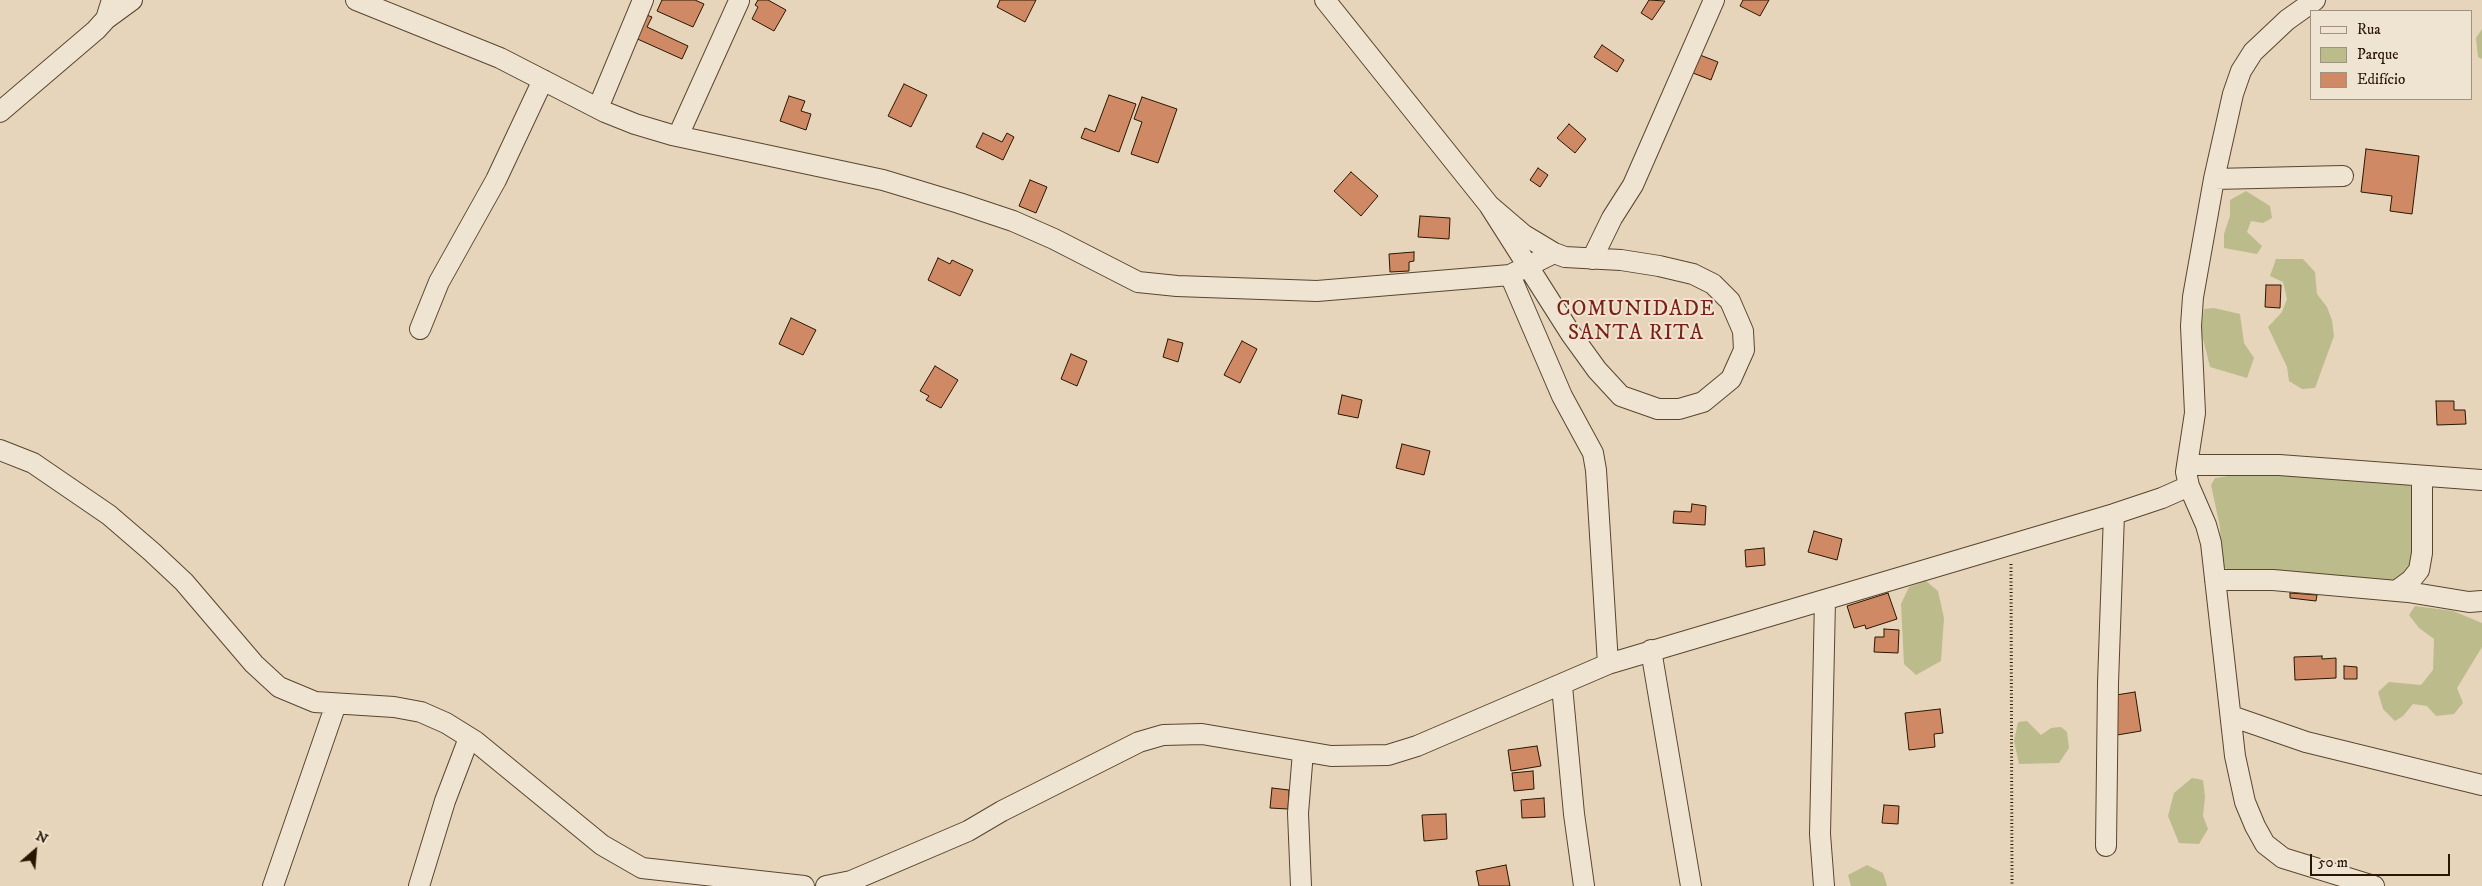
<!DOCTYPE html>
<html>
<head>
<meta charset="utf-8">
<style>
	body { margin:0 }
	#map { position:relative; width:2482px; height:886px; overflow:hidden; background:#e6d5ba; font-family:"IM FELL DW Pica",serif }
	canvas { display:block }
	.legend { position:absolute; left:2310px; top:10px; width:162px; height:90px; box-sizing:border-box; background:#efe4d2; border:1px solid #a0927e; margin:0; padding:6px 9px; list-style:none; font-size:15px; color:#291601 }
	.legend li { display:flex; align-items:center; gap:10px; height:25px }
	.legend b { width:25px; border:1px solid #a0927e }
	.north { position:absolute; left:10px; top:826px; width:50px; height:50px; -webkit-text-stroke:4px #efe4d2; paint-order:stroke; rotate:27deg; font-size:14px; font-weight:700; line-height:20px; text-align:center; color:#291601 }
	.north::after { content:''; display:block; margin:auto; width:18px; height:22px; background:#291601; clip-path:polygon(50% 0,100% 100%,50% 72%,0 100%) }
	.scale { position:absolute; left:2310px; top:854px; width:140px; height:22px; box-sizing:border-box; border:2px solid #291601; border-top:0; padding-left:6px; font-size:15px; line-height:18px; white-space:nowrap; color:#291601; -webkit-text-stroke:4px #efe4d2; paint-order:stroke }
</style>
</head>
<body>
<div id="map">
<canvas width="2482" height="886"></canvas>
<ul class="legend">
<li><b style="height:6px;background:#efe4d2"></b>Rua</li>
<li><b style="height:14px;background:#bcbb8b"></b>Parque</li>
<li><b style="height:14px;background:#cf8a65"></b>Edifício</li>
</ul>
<div class="north">N</div>
<div class="scale">50 m</div>
</div>
<script>
const ctx = document.querySelector('canvas').getContext('2d');
ctx.lineJoin = 'round';
function paint(path, color) {
  ctx.fillStyle = color;
  ctx.fill(path, 'evenodd');
}
function poly(rows) {
  const path = new Path2D();
  for (const r of rows) {
    path.moveTo(r[0], r[1]);
    for (let i = 2; i < r.length; i += 2) path.lineTo(r[i], r[i + 1]);
  }
  return path;
}
function stroke(path, color, width, dash) {
  ctx.strokeStyle = color;
  ctx.lineWidth = width;
  ctx.lineCap = dash ? 'butt' : 'round';
  ctx.setLineDash(dash || []);
  ctx.stroke(path);
}
function drawText(font, color, halo, rows, align = 'center') {
  ctx.font = font + ' "IM FELL DW Pica",serif';
  ctx.lineWidth = 4;
  ctx.setLineDash([]);
  ctx.textBaseline = 'middle';
  ctx.strokeStyle = halo;
  ctx.fillStyle = color;
  for (const [text, x, y, turn = 0] of rows) {
    ctx.save();
    ctx.translate(x, y);
    ctx.rotate((+turn || 0) * Math.PI / 180);
    ctx.textAlign = isNaN(turn) ? turn : align;
    if (halo) ctx.strokeText(text, 0, 0);
    ctx.fillText(text, 0, 0);
    ctx.restore();
  }
}
paint(poly([
	[2482,29,2482,59,2478,57,2476,38],
	[2246,191,2270,206,2272,218,2263,223,2251,221,2247,232,2262,246,2257,254,2224,248,2224,234,2230,216,2230,200],
	[2276,259,2303,259,2315,272,2317,294,2327,307,2332,320,2334,336,2315,388,2302,389,2289,381,2287,367,2268,327,2282,312,2287,299,2283,282,2270,276],
	[2214,308,2240,314,2244,343,2254,358,2247,378,2210,367,2201,331,2204,309],
	[2270,470,2416,485,2414,565,2393,583,2231,572,2224,567,2221,558,2220,527,2211,485,2215,478],
	[1926,581,1938,591,1944,618,1941,661,1916,675,1904,664,1901,604,1909,587],
	[2415,606,2453,611,2482,623,2482,647,2457,688,2463,703,2454,714,2436,716,2427,706,2413,704,2403,716,2395,721,2383,709,2378,692,2389,682,2421,685,2433,670,2434,639,2419,628,2409,615],
	[2027,721,2041,735,2051,728,2061,727,2067,732,2069,748,2059,763,2019,764,2014,741,2018,722],
	[2192,778,2203,780,2205,797,2203,816,2208,829,2199,844,2179,843,2168,816,2174,793],
	[1867,865,1883,873,1887,886,1851,886,1848,875]
]), '#bcbb8b');
const building = poly([
	[662,0,695,0,704,4,693,27,657,11,662,0],
	[758,0,768,0,786,10,774,31,752,19,758,7,755,5,758,0],
	[1000,0,1036,0,1025,22,997,7,1000,0],
	[1649,0,1665,1,1652,20,1641,13,1649,0],
	[1743,0,1769,0,1760,16,1740,6,1743,0],
	[644,14,652,17,647,27,688,46,682,59,633,37,644,14],
	[1602,45,1624,60,1617,72,1594,57,1602,45],
	[1700,55,1718,62,1711,80,1693,73,1700,55],
	[904,84,927,95,911,127,888,116,904,84],
	[1109,95,1136,104,1119,152,1081,138,1085,128,1095,132,1109,95],
	[789,96,805,101,801,111,811,114,806,130,780,121,789,96],
	[1142,97,1177,109,1158,163,1131,154,1142,122,1134,119,1142,97],
	[1569,124,1586,139,1575,153,1557,138,1569,124],
	[983,133,1002,142,1007,133,1014,137,1003,160,976,147,983,133],
	[2366,149,2419,156,2412,214,2390,211,2392,196,2361,192,2366,149],
	[1538,168,1548,175,1540,187,1530,180,1538,168],
	[1351,172,1378,196,1361,216,1334,191,1351,172],
	[1030,180,1047,187,1036,213,1019,206,1030,180],
	[1420,216,1450,218,1449,239,1418,237,1420,216],
	[1414,252,1414,261,1409,262,1409,271,1390,272,1389,254,1414,252],
	[938,258,950,264,952,260,973,270,960,296,928,280,938,258],
	[2266,285,2281,285,2280,308,2265,307,2266,285],
	[791,318,816,330,803,355,779,344,791,318],
	[1168,339,1183,343,1178,362,1163,357,1168,339],
	[1242,341,1257,349,1240,383,1224,375,1242,341],
	[1071,354,1087,361,1077,386,1061,379,1071,354],
	[935,366,958,380,941,408,926,400,929,396,920,391,935,366],
	[1342,395,1362,400,1358,418,1338,414,1342,395],
	[2436,401,2454,401,2454,410,2465,410,2466,424,2437,425,2436,401],
	[1402,444,1430,451,1424,475,1396,468,1402,444],
	[1692,504,1706,506,1705,525,1673,523,1674,511,1691,512,1692,504],
	[1814,531,1842,539,1837,560,1808,552,1814,531],
	[1764,548,1765,565,1746,567,1745,550,1764,548],
	[1888,593,1897,619,1866,629,1865,625,1854,628,1847,606,1888,593],
	[2290,593,2317,595,2316,601,2290,598,2290,593],
	[1884,629,1899,630,1898,653,1874,652,1875,637,1884,637,1884,629],
	[2322,656,2322,659,2336,658,2336,678,2295,680,2294,657,2322,656],
	[2344,666,2357,667,2357,679,2344,679,2344,666],
	[2135,692,2141,731,2117,735,2110,696,2135,692],
	[1940,709,1943,733,1934,734,1935,747,1909,750,1905,713,1940,709],
	[1537,746,1541,766,1511,771,1508,750,1537,746],
	[1533,771,1534,789,1514,791,1512,773,1533,771],
	[1272,788,1289,790,1288,809,1270,808,1272,788],
	[1544,798,1545,817,1522,818,1521,800,1544,798],
	[1884,805,1899,806,1898,824,1882,823,1884,805],
	[1446,814,1447,839,1424,841,1422,815,1446,814],
	[1506,865,1510,886,1479,886,1476,871,1506,865]
]);
paint(building, '#cf8a65');
stroke(building, '#291601', 1);
const minor = poly([
	[356,0,500,58,605,112,635,124,672,135,883,180,959,203,1013,221,1054,239,1138,282,1177,286,1317,291,1510,275,1554,253],
	[1325,0,1489,205,1571,334,1597,370,1621,396,1658,409,1679,409,1703,402,1731,379,1744,350,1743,331,1730,301,1713,284,1693,274,1659,266,1621,260,1565,257,1554,253,1524,235,1489,205],
	[106,19,132,0],
	[598,108,643,0],
	[0,112,96,30,106,19,112,0],
	[678,136,739,1],
	[2214,179,2343,176],
	[1592,259,1612,218,1633,185,1714,0],
	[1510,275,1562,396,1593,453,1596,470,1608,664],
	[420,329,439,282,496,180,543,80],
	[0,450,33,463,109,515,152,552,184,582,254,664,279,687,315,702,394,707,421,712,446,723,475,741,602,845,642,868,804,886],
	[2187,465,2279,465,2482,480],
	[2189,486,2206,525,2211,543,2235,756,2245,802,2255,826,2265,844,2283,858,2374,886],
	[2215,580,2273,580,2408,592,2469,602,2482,601],
	[2396,591,2411,580,2419,570,2422,553,2422,476],
	[1651,650,1691,886],
	[1562,686,1574,814,1584,886],
	[2231,716,2306,742,2482,785],
	[2106,846,2108,683,2114,514],
	[273,886,336,704],
	[419,886,445,801,469,738],
	[826,886,851,881,968,831,1002,811,1139,742,1163,735,1202,734,1331,756,1388,755,1417,746,1608,664,2114,514,2162,498,2189,486,2186,472,2195,413,2191,326,2193,297,2214,179,2233,94,2241,71,2253,52,2287,20,2315,0],
	[1301,886,1298,813,1303,752],
	[1824,886,1820,834,1825,600]
]);
stroke(minor, '#58462f', 22);
stroke(poly([
	[2011,564,2012,886]
]), '#291601', 3, [1, 2.5]);
stroke(minor, '#efe4d2', 20);
ctx.letterSpacing = '1px';
drawText('21px', '#7a1f14', '#efe4d2', [
	["COMUNIDADE",1636,311],
	["SANTA RITA",1636,335]
]);
ctx.letterSpacing = '0px';
</script>
</body>
</html>
